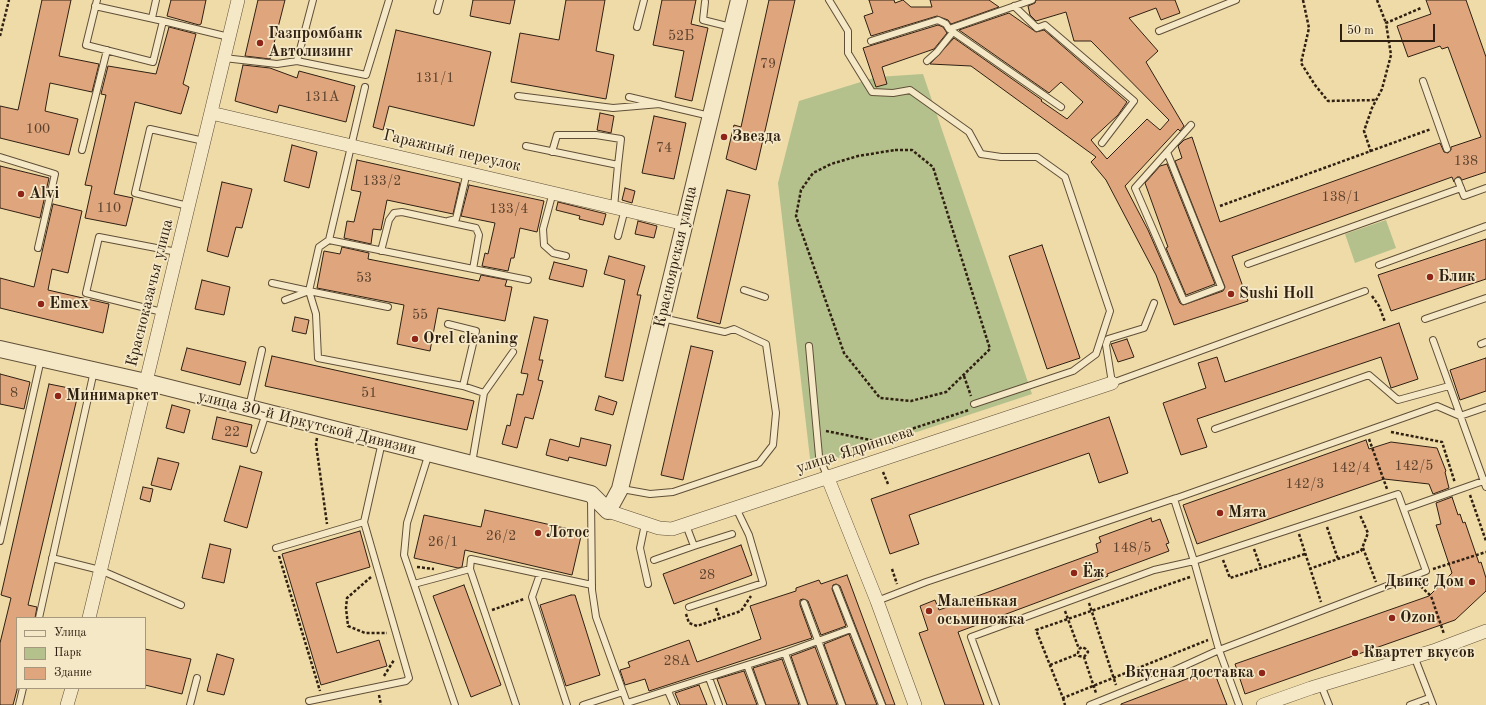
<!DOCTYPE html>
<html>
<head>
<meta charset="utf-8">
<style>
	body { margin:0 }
	#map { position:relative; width:1486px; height:705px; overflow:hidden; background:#efdba8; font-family:"Old Standard TT",serif }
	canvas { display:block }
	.legend { position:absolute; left:16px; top:617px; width:130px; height:72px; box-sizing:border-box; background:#f5e8c6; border:1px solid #a6987e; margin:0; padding:5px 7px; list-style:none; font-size:12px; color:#302012 }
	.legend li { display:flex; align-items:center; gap:8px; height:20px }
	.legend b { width:20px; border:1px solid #a6987e }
	.scale { position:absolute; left:1340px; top:24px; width:95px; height:18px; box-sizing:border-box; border:2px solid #302012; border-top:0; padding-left:5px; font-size:12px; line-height:14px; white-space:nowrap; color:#302012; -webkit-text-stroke:3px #f5e8c6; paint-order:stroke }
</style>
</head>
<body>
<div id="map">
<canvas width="1486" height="705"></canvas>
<ul class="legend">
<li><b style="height:5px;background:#f5e8c6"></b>Улица</li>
<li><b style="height:11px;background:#b4c18c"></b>Парк</li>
<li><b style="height:11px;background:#dfa67e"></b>Здание</li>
</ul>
<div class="scale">50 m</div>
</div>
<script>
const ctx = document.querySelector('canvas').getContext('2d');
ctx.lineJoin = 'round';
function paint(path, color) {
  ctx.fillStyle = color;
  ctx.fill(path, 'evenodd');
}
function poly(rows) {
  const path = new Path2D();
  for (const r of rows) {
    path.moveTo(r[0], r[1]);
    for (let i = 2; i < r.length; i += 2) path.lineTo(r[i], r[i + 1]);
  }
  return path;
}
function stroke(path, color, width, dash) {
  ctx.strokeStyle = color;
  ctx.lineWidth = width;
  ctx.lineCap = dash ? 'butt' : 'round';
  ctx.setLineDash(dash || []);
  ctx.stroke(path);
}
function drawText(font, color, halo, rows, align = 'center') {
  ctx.font = font + ' "Old Standard TT",serif';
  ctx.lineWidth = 3.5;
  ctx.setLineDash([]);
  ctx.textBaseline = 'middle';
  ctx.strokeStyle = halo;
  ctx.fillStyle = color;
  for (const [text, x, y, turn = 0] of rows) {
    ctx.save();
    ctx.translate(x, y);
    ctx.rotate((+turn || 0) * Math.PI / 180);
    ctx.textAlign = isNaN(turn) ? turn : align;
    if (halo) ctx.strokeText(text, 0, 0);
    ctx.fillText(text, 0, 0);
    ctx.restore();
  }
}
paint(poly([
	[923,74,1032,394,811,467,778,183,799,101,877,77],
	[1386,220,1396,248,1355,263,1345,234]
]), '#b4c18c');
const building = poly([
	[42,0,71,0,59,56,99,64,92,92,50,83,45,111,78,119,69,155,0,138,0,106,18,110,42,0],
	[171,0,206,0,201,24,199,25,167,16,171,0],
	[258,0,285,0,270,59,245,56,258,0],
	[473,0,515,0,510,24,470,16,473,0],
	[566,0,605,0,596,51,614,55,606,99,511,82,520,33,559,40,566,0],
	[662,0,696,0,691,24,708,28,692,101,675,97,684,51,653,45,662,0],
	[769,0,795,0,756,170,726,159,734,125,741,127,769,0],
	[869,0,894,0,895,3,903,0,911,7,932,7,930,0,989,0,999,7,951,24,948,20,937,16,871,36,864,16,873,13,869,0],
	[1036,0,1175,0,1180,13,1161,20,1156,8,1129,18,1158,51,1146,62,1184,126,1180,131,1178,129,1125,186,1148,230,1180,303,1183,305,1223,291,1225,287,1175,161,1182,158,1178,146,1184,140,1192,137,1220,222,1440,143,1444,152,1448,153,1451,150,1451,147,1481,137,1448,47,1442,49,1440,46,1408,57,1397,26,1431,14,1426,0,1466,0,1486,57,1486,172,1462,180,1460,177,1457,177,1454,182,1452,177,1232,256,1248,301,1174,325,1156,275,1106,180,1091,162,1096,157,971,66,930,64,954,38,1042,100,1041,101,1067,119,1083,102,1061,82,1049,93,959,30,1009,13,1036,32,1044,30,1127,102,1118,115,1091,140,1107,159,1147,119,1160,130,1169,120,1091,41,1074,41,1066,12,1036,21,1030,15,1028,6,1035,3,1036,0],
	[938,25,943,27,947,33,934,49,882,67,887,84,876,87,863,48,938,25],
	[169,27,196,34,183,84,189,87,181,114,135,102,114,194,133,198,126,226,85,218,92,186,85,185,106,95,101,94,108,66,156,74,169,27],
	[396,30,491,52,474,126,389,106,383,130,373,127,396,30],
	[243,65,270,68,297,78,299,71,355,86,346,122,279,105,277,113,235,101,243,65],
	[600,113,614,116,611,133,597,130,600,113],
	[654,116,686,123,674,179,642,173,654,116],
	[292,145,317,152,309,188,284,181,292,145],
	[357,160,460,183,453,214,387,200,381,230,373,229,371,244,344,238,347,221,354,222,361,192,351,190,357,160],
	[1167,164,1215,284,1186,295,1166,248,1168,247,1145,183,1160,166,1167,164],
	[0,166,49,178,40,218,0,208,0,166],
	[222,182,252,189,242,228,236,227,228,257,207,251,222,182],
	[469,185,544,201,537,232,520,228,514,258,511,258,508,271,482,266,485,253,488,254,495,223,461,216,469,185],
	[625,188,635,191,632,203,622,200,625,188],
	[727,190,750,195,720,324,697,318,727,190],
	[558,202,606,214,603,225,579,219,580,216,556,210,558,202],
	[53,204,82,211,68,273,52,269,48,290,109,304,103,333,0,308,0,278,34,287,53,204],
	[638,221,657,226,654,238,635,234,638,221],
	[1486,239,1486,279,1391,311,1378,275,1486,239],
	[1042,245,1080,358,1047,369,1009,256,1042,245],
	[342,247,369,253,368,259,479,281,481,275,507,280,505,286,512,287,505,321,438,308,430,351,397,344,404,305,317,288,324,251,340,254,342,247],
	[609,256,645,266,637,295,641,295,623,381,605,377,625,280,604,274,609,256],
	[554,262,587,270,583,287,549,279,554,262],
	[202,280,230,287,224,315,195,309,202,280],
	[295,317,309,320,306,334,292,331,295,317],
	[534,317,548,320,539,360,543,360,538,380,543,381,533,419,525,417,517,448,502,444,507,425,510,426,517,394,523,395,528,374,521,373,534,317],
	[1399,323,1418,379,1391,388,1381,357,1197,419,1207,447,1181,455,1163,403,1206,388,1198,363,1217,357,1225,382,1399,323],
	[1127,339,1134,357,1118,362,1111,344,1127,339],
	[691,346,713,351,683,480,661,475,691,346],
	[187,348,246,362,240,385,181,370,187,348],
	[272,356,474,401,467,430,265,386,272,356],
	[1486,358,1486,391,1460,400,1450,370,1486,358],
	[0,374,30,382,24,409,0,404,0,374],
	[49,384,79,390,28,605,37,607,35,618,17,618,17,690,13,705,0,705,0,643,11,598,1,595,49,384],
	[599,396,617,402,613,415,595,410,599,396],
	[172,405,190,410,184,433,166,428,172,405],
	[217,417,252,425,247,447,212,439,217,417],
	[1109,417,1128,473,1099,483,1089,453,909,515,919,544,890,554,871,499,1109,417],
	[581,438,611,445,606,466,569,457,568,461,546,455,550,439,579,447,581,438],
	[1366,440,1369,449,1391,442,1437,448,1446,471,1445,472,1449,488,1433,494,1429,484,1384,479,1197,544,1183,505,1366,440],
	[158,458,179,463,171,490,151,485,158,458],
	[240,466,262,472,247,528,224,521,240,466],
	[143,487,153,489,150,502,140,499,143,487],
	[1452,497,1458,515,1460,514,1463,523,1465,522,1479,563,1481,562,1486,578,1486,591,1455,620,1245,694,1235,664,1429,596,1452,573,1436,525,1441,524,1436,503,1452,497],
	[485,510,582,532,572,575,465,550,462,567,458,568,414,558,424,515,481,527,485,510],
	[1151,518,1152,522,1160,519,1169,543,1166,544,1169,551,1107,574,1108,576,958,632,984,705,945,705,919,633,928,630,920,606,935,600,939,610,1098,552,1096,544,1101,542,1099,537,1151,518],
	[360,531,370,567,316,583,337,653,379,640,387,666,321,685,282,554,360,531],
	[210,544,231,549,224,583,202,578,210,544],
	[741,545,752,575,674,604,663,574,741,545],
	[847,575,895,705,886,705,840,586,836,584,833,585,832,589,846,626,821,635,808,601,803,599,800,600,800,605,812,638,649,691,645,679,625,685,620,670,630,667,628,662,689,640,697,662,761,639,750,606,796,591,796,588,819,580,821,584,847,575],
	[464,585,501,685,471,697,433,596,464,585],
	[571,595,575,595,600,675,566,686,540,605,571,595],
	[849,634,877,705,846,705,824,644,849,634],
	[815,647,837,705,808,705,791,656,815,647],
	[145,649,191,659,182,694,145,685,145,649],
	[217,654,234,659,224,695,207,691,217,654],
	[782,659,799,705,766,705,753,668,782,659],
	[1213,669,1227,705,1121,705,1121,704,1213,669],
	[744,671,757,705,727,705,717,679,744,671],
	[699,685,707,705,680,705,675,693,699,685]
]);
paint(building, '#dfa67e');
stroke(building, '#302012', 1);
const service = poly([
	[97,0,86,45,153,62,163,21,229,37],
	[313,0,297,61,366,75,389,0],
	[829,0,848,31,848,53,872,92,893,93,910,90,969,132,981,154,1001,157,1037,157,1065,177,1110,311,1096,354,1073,371,974,404],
	[1032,0,949,29,1061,107],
	[705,2,703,20,731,27],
	[95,6,163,21],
	[1014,6,1037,28,1045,25,1134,101,1102,143],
	[437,11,440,0],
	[152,18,156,0],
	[637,27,644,0],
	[1159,31,1236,0],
	[871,41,938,20,946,24,949,29],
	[224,58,277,64,297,61],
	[927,61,937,52,953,32],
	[1423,81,1447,149],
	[365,87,329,240,319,247,309,291,388,307],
	[518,96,613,108,660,104],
	[629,97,710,116],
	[526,146,618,165,614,207],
	[82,150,107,50],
	[552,152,557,135,596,135,621,139,618,165],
	[1167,152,1221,287,1184,301,1135,188,1191,125],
	[0,157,55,174,38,248],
	[1458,181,1464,196,1486,188],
	[553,192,543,229,544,245,553,253,566,256],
	[188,206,135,193,150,129,204,141],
	[448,221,456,219,467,172],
	[618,236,625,209],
	[329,240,528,280],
	[381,251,389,220,394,213,402,212,476,228,479,235,473,269],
	[1248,264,1461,188],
	[1379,265,1486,226],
	[272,283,309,291],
	[744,290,765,297],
	[309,291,316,314,318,358,463,386,484,393],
	[285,300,309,291],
	[1154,303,1144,328,1108,339,1106,345,1112,383,1365,291],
	[162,312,86,293,99,237,177,252],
	[1425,319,1486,298],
	[448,324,476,331,463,386],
	[1433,340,1486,487],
	[1481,344,1486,342],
	[809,346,819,456,827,476],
	[249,407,262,350],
	[1215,429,1369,375,1398,400,1449,386],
	[254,450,266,413],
	[429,453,407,523,404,555,455,705],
	[472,463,484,393,513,352],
	[622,489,650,494,673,492,759,463,773,445,776,413,766,344,734,329,725,332,662,318],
	[591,499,592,590,596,617,627,703,785,653,851,629],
	[1404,509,1486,480],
	[645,524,640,548,648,584],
	[686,525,694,546,732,534],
	[0,541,41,359],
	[276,548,364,522],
	[52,558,100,570,181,605],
	[654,560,694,546],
	[470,569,516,705],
	[540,574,532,597,567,705],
	[414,584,470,569,471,559,592,585],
	[836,588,882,705],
	[877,601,926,582,1176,498],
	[804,603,842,705],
	[689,607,763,583,749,535,736,508],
	[39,618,94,371],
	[785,653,804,705],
	[1414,656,1433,705],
	[747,665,762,705],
	[709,678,719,705],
	[1321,685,1329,705],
	[668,691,674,705],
	[309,701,406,681,409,678,364,522,382,442],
	[19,705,23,688],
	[190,705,197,678],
	[583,705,623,692],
	[996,705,971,637,1154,570,1194,561,1174,499,1437,406,1460,416,1486,407],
	[1090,705,1162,676,1219,650,1426,571,1398,494,1194,561,1219,650,1239,705],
	[1410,705,1429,698]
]);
const minor = poly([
	[211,113,685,224],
	[827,476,877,601,915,705],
	[608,511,659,528,672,529,1112,383],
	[89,618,238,0],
	[67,705,72,688],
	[1263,705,1311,688,1433,651,1486,631]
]);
const tertiary = poly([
	[0,349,146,382,591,494,608,511,620,489,739,0]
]);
stroke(service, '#604f38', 8);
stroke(minor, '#604f38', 14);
stroke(tertiary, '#604f38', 18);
stroke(poly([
	[1303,0,1309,28,1301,63,1315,85,1328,101,1376,100],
	[1377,0,1386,23],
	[0,36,9,0],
	[895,150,912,150,933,167,990,349,946,392,911,401,880,398,844,353,796,216,801,190,813,173,831,164,858,156,895,150],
	[1371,152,1364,131,1372,108,1382,89,1391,55,1386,23,1421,8],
	[1220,206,1431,129],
	[1372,296,1379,306,1385,322],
	[964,376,971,396],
	[826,431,875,441,969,410],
	[1391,432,1442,442,1455,483],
	[317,438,316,444,327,524],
	[1369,439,1387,489],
	[883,472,888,484],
	[1470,495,1486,541],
	[1327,527,1338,559],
	[1299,534,1321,602],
	[1363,548,1376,582],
	[1254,549,1261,568],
	[279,556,320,691],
	[1223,560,1230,578,1305,554],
	[417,567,434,569],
	[892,569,897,584],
	[1309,569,1361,551,1368,533,1360,515],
	[1433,569,1486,552],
	[371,577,347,598,346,608,348,626,365,633,387,633],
	[1190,577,1036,630,1063,698,1208,640],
	[1417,583,1431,596,1444,634],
	[1089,603,1116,685],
	[716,608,720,619],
	[492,610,524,599],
	[1065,611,1079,649],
	[686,614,689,623,697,626,741,611,751,596],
	[1084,657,1088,652,1086,649,1082,647,1079,649,1078,653,1079,656,1084,657,1096,693],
	[1050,665,1078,654],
	[384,676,394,660],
	[379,695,381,705],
	[1063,698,1065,705]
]), '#302012', 2.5, [3, 2]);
stroke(service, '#f5e8c6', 6);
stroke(minor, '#f5e8c6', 13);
stroke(tertiary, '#f5e8c6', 16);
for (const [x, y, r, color] of [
	[260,43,4,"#8f2418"],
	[724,137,4,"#8f2418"],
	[21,194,4,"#8f2418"],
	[1430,277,4,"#8f2418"],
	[1231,294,4,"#8f2418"],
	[41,304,4,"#8f2418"],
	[415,339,4,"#8f2418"],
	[58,396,4,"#8f2418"],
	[1220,513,4,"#8f2418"],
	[538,533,4,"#8f2418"],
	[1074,573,4,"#8f2418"],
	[1472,582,4,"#8f2418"],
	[929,611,4,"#8f2418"],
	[1392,618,4,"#8f2418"],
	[1355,653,4,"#8f2418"],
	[1262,673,4,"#8f2418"]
]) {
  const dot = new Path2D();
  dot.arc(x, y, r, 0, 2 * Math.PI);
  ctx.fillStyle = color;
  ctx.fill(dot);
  stroke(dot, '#f5e8c6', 1.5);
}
drawText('14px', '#5c422d', null, [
	["52Б",681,36],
	["79",768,64],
	["131/1",435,78],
	["131А",322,97],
	["100",38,129],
	["74",664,148],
	["138",1466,161],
	["133/2",382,181],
	["138/1",1341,197],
	["110",109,208],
	["133/4",509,209],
	["53",364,278],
	["55",420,315],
	["8",14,393],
	["51",369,393],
	["22",232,432],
	["142/5",1414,466],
	["142/4",1351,468],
	["142/3",1305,484],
	["26/2",501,536],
	["26/1",443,542],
	["148/5",1132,548],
	["28",707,575],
	["28А",677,661]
]);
drawText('bold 16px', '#302012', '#f5e8c6', [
	["Газпромбанк",268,34],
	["Автолизинг",268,52],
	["Звезда",732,137],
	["Alvi",29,194],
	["Блик",1438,277],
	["Sushi Holl",1239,294],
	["Emex",49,304],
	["Orel cleaning",423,339],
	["Минимаркет",66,396],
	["Мята",1228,513],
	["Лотос",546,533],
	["Ёж",1082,573],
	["Двикс Дом",1464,582,"right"],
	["Маленькая",937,602],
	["осьминожка",937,620],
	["Ozon",1400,618],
	["Квартет вкусов",1363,653],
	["Вкусная доставка",1254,673,"right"]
], 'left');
drawText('16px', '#302012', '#f5e8c6', [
	["Гаражный переулок",452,151,13],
	["Красноярская улица",676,257,-77],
	["Красноказачья улица",150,293,-76],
	["улица 30-й Иркутской Дивизии",307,423,14],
	["улица Ядринцева",855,450,-18]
]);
</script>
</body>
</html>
